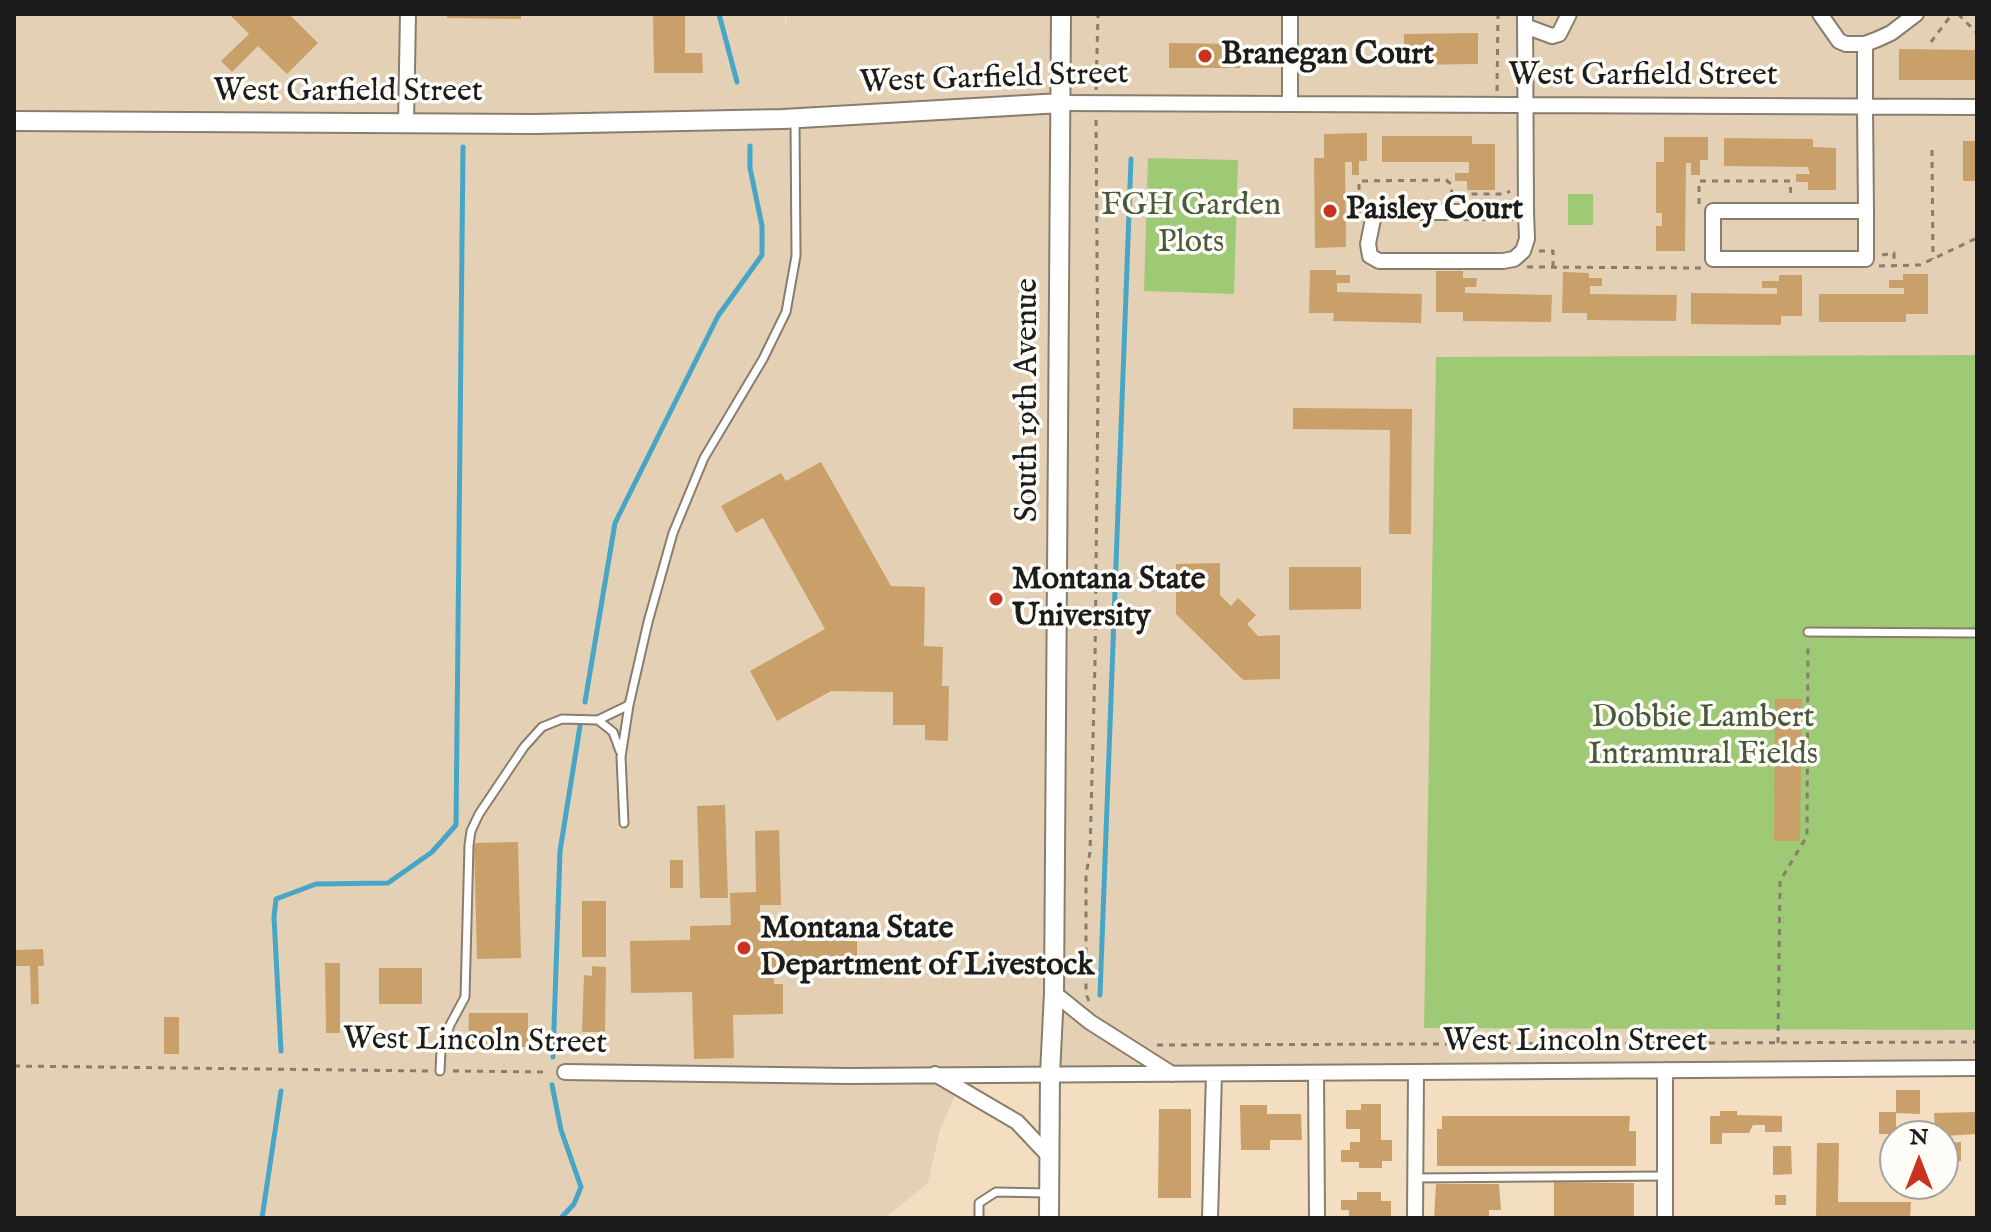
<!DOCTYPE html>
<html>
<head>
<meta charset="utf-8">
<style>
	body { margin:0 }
	#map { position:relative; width:1991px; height:1232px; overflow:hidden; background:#f3dec1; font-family:"IM FELL English",serif }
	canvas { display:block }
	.frame { position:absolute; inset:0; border:16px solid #1c1c1c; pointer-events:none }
	.north { position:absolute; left:1879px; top:1120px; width:80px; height:80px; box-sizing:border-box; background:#fdfcf7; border:2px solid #a3a29f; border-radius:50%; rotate:0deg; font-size:22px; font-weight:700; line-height:32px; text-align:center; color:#1c1c1c }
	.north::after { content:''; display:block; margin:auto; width:28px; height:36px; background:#c8321e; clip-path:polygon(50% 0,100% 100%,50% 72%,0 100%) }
</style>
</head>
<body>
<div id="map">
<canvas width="1991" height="1232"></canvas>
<div class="frame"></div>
<div class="north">N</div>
</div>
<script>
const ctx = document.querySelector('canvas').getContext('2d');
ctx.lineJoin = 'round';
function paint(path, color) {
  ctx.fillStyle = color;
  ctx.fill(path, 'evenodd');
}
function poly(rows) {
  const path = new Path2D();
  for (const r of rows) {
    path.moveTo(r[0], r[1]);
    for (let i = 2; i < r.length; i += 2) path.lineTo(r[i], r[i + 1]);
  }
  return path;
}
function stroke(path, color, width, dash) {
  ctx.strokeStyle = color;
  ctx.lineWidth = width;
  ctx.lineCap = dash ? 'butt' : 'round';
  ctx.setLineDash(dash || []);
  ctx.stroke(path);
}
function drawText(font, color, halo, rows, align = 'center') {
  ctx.font = font + ' "IM FELL English",serif';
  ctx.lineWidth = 7;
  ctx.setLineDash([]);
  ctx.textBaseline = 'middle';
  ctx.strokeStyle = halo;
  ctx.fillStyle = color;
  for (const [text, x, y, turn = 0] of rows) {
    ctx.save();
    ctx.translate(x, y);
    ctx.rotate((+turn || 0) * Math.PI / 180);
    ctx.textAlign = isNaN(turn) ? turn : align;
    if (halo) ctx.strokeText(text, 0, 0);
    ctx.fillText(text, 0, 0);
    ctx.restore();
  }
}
paint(poly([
	[14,14,785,14,785,31,787,14,1977,14,1977,1068,964,1074,940,1130,928,1183,885,1218,14,1218,14,131,702,120,14,119]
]), '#e4d0b4');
paint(poly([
	[1148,158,1238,160,1234,294,1144,291],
	[1568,194,1593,194,1593,225,1568,225],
	[1977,355,1977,1030,1424,1028,1436,357]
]), '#9eca76');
stroke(poly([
	[719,14,737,82],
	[585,702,615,523,718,316,762,255,762,226,750,168,750,146],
	[1100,995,1131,159],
	[281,1051,274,917,276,899,316,884,388,883,432,852,456,825,463,147],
	[553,1057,560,851,580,726],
	[552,1085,561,1130,581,1187,574,1204,561,1218],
	[262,1218,281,1091]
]), '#47a6c6', 5);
paint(poly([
	[229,14,289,14,318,43,287,74,258,46,232,72,221,61,249,34],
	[447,14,521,14,521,19,447,18],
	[653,14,685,14,685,53,702,53,703,73,654,73],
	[1478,33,1478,64,1404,65,1404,34],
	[1169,43,1241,44,1240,68,1169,68],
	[1899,49,1977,50,1977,80,1899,80],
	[1367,133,1367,161,1359,161,1359,175,1352,175,1352,162,1345,162,1346,247,1315,248,1314,158,1324,158,1324,134],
	[1382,136,1472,136,1472,144,1495,144,1495,190,1467,190,1467,181,1455,181,1455,173,1469,173,1469,162,1382,162],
	[1664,137,1708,137,1708,160,1700,160,1700,175,1691,175,1691,163,1686,163,1685,251,1656,251,1656,226,1662,226,1662,213,1656,213,1656,162,1664,162],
	[1724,138,1813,139,1813,147,1836,148,1836,190,1808,190,1808,182,1796,182,1796,174,1810,174,1808,167,1724,166],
	[1963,141,1977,141,1977,181,1963,181],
	[1310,270,1336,270,1336,275,1350,275,1350,283,1337,283,1337,292,1422,294,1421,323,1333,321,1334,313,1309,313],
	[1436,271,1463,271,1463,278,1477,278,1476,287,1465,287,1465,293,1552,295,1551,322,1463,321,1463,312,1436,312],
	[1563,272,1589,273,1589,278,1602,278,1602,286,1590,286,1590,294,1677,295,1676,321,1587,320,1587,313,1562,313],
	[1903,274,1928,274,1928,314,1906,314,1906,322,1819,322,1819,294,1904,294,1904,288,1889,288,1889,280,1903,280],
	[1779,275,1802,275,1802,316,1781,316,1781,325,1691,324,1691,293,1777,294,1777,288,1762,288,1762,281,1779,281],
	[1293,408,1412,409,1411,534,1389,534,1390,430,1293,429],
	[821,462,891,586,925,587,924,646,943,647,942,686,949,686,948,741,925,740,925,725,893,725,893,692,831,691,777,721,750,671,825,629,763,518,736,533,721,506,781,473,786,481],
	[1220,563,1220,595,1231,606,1238,598,1256,615,1247,624,1258,636,1280,635,1280,679,1243,680,1176,614,1176,564],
	[1289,567,1361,567,1361,609,1289,610],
	[1775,699,1802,699,1800,841,1774,841],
	[725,805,728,898,700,898,697,806],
	[779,830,781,905,760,905,760,937,833,936,832,923,857,922,857,956,828,956,828,966,773,967,774,984,783,984,783,1014,733,1015,734,1058,694,1059,692,992,631,993,630,941,690,940,690,926,731,925,730,893,756,892,755,831],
	[518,842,521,958,477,959,474,843],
	[670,860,683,860,683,888,670,888],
	[582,901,606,901,606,957,582,957],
	[43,949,44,966,38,966,39,1004,31,1004,30,966,14,966,14,950],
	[325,963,340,963,340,1033,326,1033],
	[592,966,606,967,605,1032,582,1032,584,975,592,976],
	[379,968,422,968,422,1004,379,1004],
	[469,1013,528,1013,528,1047,468,1047],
	[164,1017,179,1017,179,1054,164,1054],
	[1896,1090,1920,1090,1920,1114,1896,1113],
	[1361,1104,1381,1104,1381,1140,1392,1140,1392,1161,1382,1161,1382,1168,1359,1168,1359,1162,1341,1162,1341,1150,1350,1150,1350,1142,1360,1142,1360,1129,1346,1129,1346,1110,1361,1110],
	[1240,1105,1267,1105,1267,1114,1301,1114,1302,1140,1270,1140,1270,1150,1241,1150],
	[1159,1109,1191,1109,1191,1198,1158,1198],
	[1720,1111,1737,1111,1737,1115,1782,1116,1782,1132,1765,1132,1765,1125,1753,1125,1749,1133,1722,1133,1722,1144,1710,1144,1710,1116,1720,1116],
	[1879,1112,1896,1112,1896,1134,1879,1134],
	[1976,1112,1976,1134,1944,1136,1944,1131,1935,1131,1934,1113],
	[1442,1116,1630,1116,1629,1131,1636,1131,1636,1166,1437,1166,1437,1129,1442,1129],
	[1961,1142,1961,1161,1943,1161,1943,1143],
	[1817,1143,1839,1143,1838,1202,1911,1202,1910,1218,1816,1218],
	[1773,1146,1791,1146,1792,1174,1773,1175],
	[1554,1182,1634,1183,1634,1218,1554,1217],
	[1436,1184,1499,1184,1501,1210,1489,1210,1489,1218,1434,1218],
	[1357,1192,1381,1192,1381,1201,1391,1201,1391,1218,1349,1218,1349,1210,1341,1210,1341,1200,1357,1200],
	[1775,1195,1786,1195,1786,1205,1775,1205]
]), '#caa06a');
const lane = poly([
	[1808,632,1977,633],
	[598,720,613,732,620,751],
	[624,823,621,757,629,705,648,622,673,533,704,458,763,359,786,312,796,256,795,120],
	[440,1071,441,1051,450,1025,465,997,469,845,471,831,479,814,524,747,542,727,562,719,598,720,629,705],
	[1415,1178,1665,1176],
	[979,1218,979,1203,996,1192,1047,1193]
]);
const street = poly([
	[1525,14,1526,212],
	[1820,14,1839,41,1846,44,1865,44,1878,39,1891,33,1916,14],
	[1525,26,1552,36,1559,34,1569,14],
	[1865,44,1865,108,1866,211,1866,259,1713,259,1713,211,1866,211],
	[1061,103,1977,107],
	[1290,104,1290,14],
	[406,124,408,14],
	[1380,212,1526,212,1527,239,1523,251,1514,259,1503,261,1379,261,1370,256,1368,244,1373,219,1380,212],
	[1054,993,1090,1022,1172,1074],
	[1665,1070,1665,1218],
	[565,1072,849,1076,1977,1068],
	[1316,1073,1317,1218],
	[935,1074,1017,1122,1049,1156],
	[1210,1218,1214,1074],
	[1415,1218,1416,1072]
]);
const secondary = poly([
	[14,121,535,124,783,119,1061,103],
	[1049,1218,1050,1074,1054,993,1061,14]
]);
stroke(lane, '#887d6e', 11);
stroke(street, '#887d6e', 18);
stroke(secondary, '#887d6e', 22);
stroke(poly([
	[1958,14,1977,33],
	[1931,42,1952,14],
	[1096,90,1098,14],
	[1497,91,1498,14],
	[1932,150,1933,259],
	[1699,204,1699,181,1790,181,1791,196],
	[1359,214,1359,181,1446,180,1451,184,1452,194,1505,194,1510,191],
	[1539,251,1553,251,1553,268],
	[1882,255,1894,253,1894,265],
	[1879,266,1920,265,1977,238],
	[1527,267,1703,268],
	[1089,1001,1086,994,1086,875,1090,852,1095,663,1098,387,1096,117],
	[1778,1043,1780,881,1807,836,1808,642],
	[1157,1045,1977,1042],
	[14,1066,429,1071],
	[453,1071,549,1072]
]), '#887d6e', 3, [6, 6]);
stroke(lane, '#fff', 7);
stroke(street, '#fff', 14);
stroke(secondary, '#fff', 18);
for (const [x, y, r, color] of [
	[1205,56,8,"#c8321e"],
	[1330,211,8,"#c8321e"],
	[996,599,8,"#c8321e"],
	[744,948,8,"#c8321e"]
]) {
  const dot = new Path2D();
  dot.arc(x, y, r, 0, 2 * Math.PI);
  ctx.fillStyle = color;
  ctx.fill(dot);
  stroke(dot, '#fdfcf7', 3);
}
drawText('bold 32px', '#1c1c1c', '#fdfcf7', [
	["Branegan Court",1221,56],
	["Paisley Court",1346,211],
	["Montana State",1012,581],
	["University",1012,618],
	["Montana State",760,930],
	["Department of Livestock",760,967]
], 'left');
drawText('32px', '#1c1c1c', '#fdfcf7', [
	["West Garfield Street",1643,77],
	["West Garfield Street",994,80,-2],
	["West Garfield Street",348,93],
	["South 19th Avenue",1029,400,-90],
	["West Lincoln Street",475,1043,1],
	["West Lincoln Street",1575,1043]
]);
drawText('32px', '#4a593c', '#fdfcf7', [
	["FGH Garden",1191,207],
	["Plots",1191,244],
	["Dobbie Lambert",1703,719],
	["Intramural Fields",1703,756]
]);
</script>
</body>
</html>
